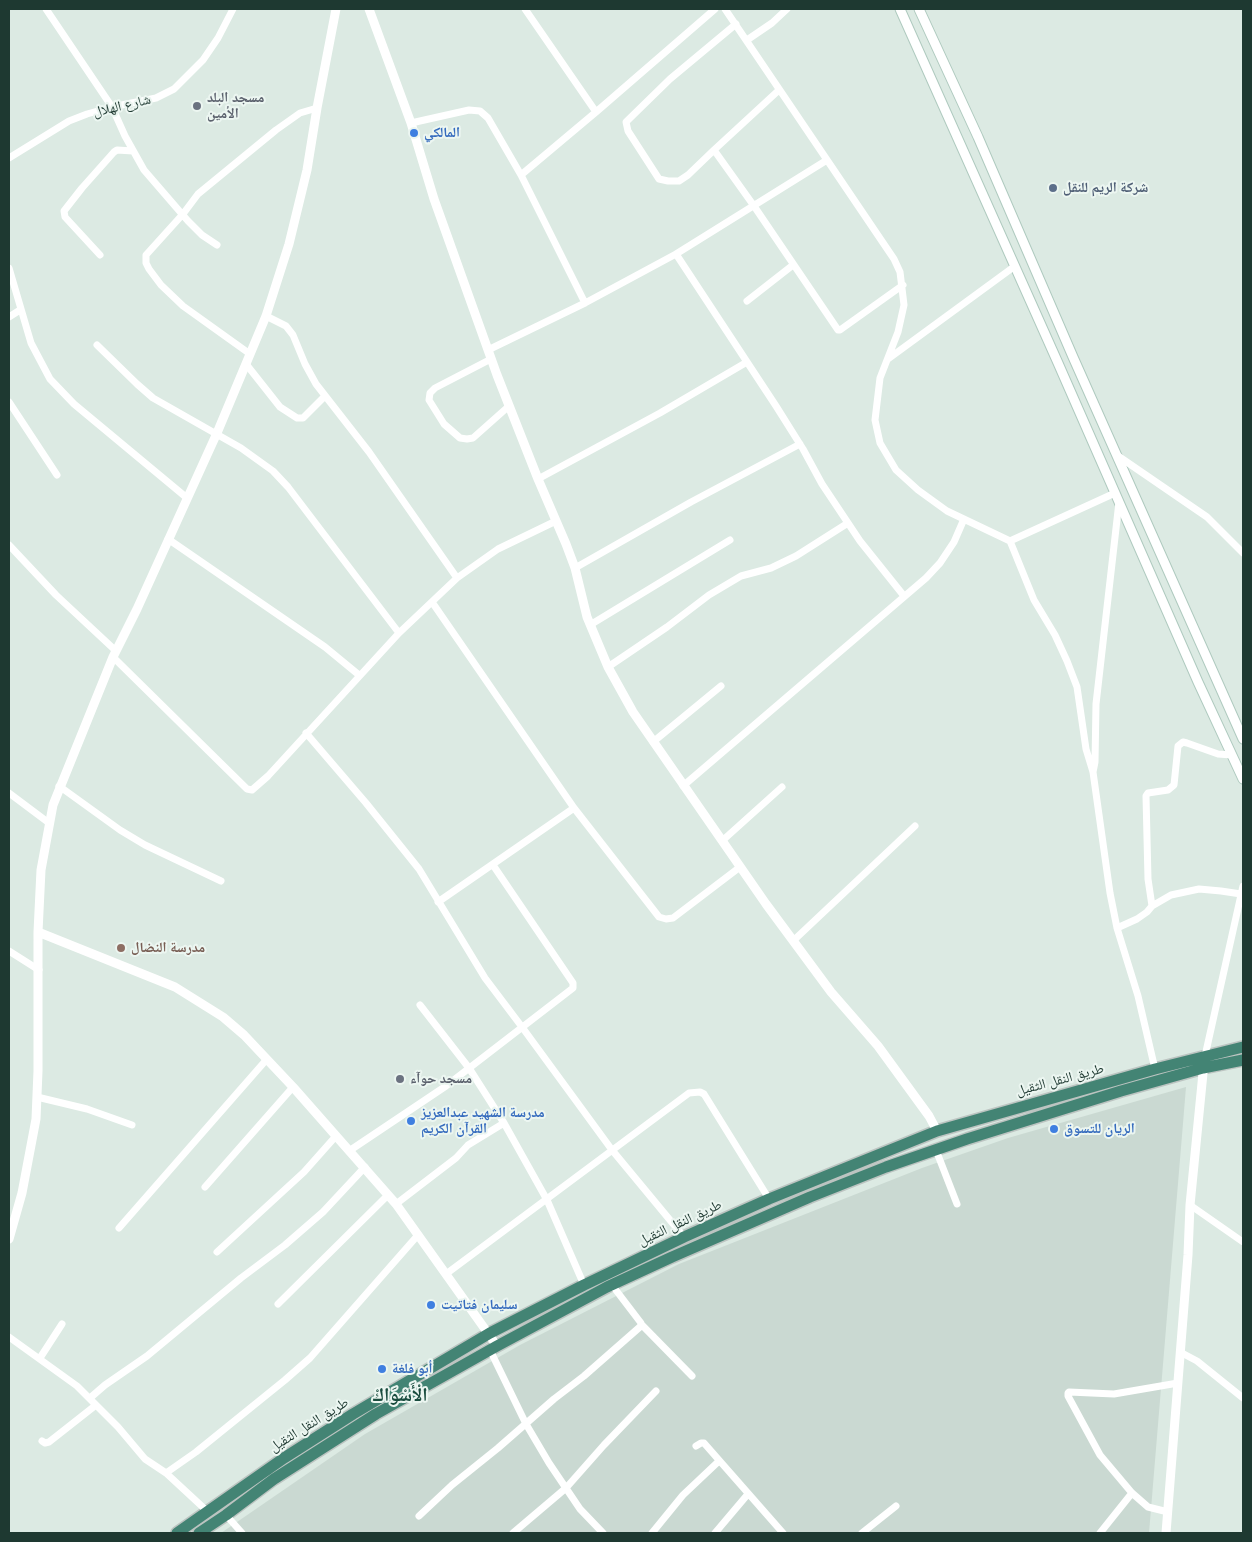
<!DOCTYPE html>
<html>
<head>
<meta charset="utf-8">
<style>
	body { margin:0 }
	#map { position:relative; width:1252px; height:1542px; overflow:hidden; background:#dceae3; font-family:"Open Sans",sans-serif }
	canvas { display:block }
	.frame { position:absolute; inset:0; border:10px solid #1e3931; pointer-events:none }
</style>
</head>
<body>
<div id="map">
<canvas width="1252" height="1542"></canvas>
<div class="frame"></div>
</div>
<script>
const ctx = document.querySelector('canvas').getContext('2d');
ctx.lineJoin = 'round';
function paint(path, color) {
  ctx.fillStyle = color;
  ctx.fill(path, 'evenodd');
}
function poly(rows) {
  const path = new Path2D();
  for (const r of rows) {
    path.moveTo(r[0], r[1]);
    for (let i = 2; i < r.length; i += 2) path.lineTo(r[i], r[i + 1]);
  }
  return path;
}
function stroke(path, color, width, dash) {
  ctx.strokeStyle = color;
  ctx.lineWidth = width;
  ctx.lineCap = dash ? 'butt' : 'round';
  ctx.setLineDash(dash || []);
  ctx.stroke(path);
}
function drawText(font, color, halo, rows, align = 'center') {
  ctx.font = font + ' "Open Sans","Noto Naskh Arabic",sans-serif';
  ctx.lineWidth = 4;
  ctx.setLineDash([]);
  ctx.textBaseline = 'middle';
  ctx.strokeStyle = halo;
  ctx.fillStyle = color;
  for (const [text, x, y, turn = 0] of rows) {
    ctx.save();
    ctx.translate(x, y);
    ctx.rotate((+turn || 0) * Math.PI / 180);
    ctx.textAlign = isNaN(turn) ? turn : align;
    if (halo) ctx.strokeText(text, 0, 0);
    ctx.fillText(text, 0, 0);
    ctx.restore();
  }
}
paint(poly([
	[1186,1087,1149,1533,221,1533,365,1434,520,1345,679,1264,922,1168,1008,1138]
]), '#cad9d2');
const secondary = poly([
	[900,9,1058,363,1198,682,1243,779],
	[919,9,978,137,1073,357,1243,739]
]);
const trunk = poly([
	[177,1533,284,1458,353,1414,490,1333,584,1285,684,1237,769,1199,937,1131,1155,1069,1243,1047],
	[199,1533,226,1515,274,1479,376,1414,497,1346,607,1287,672,1257,810,1197,886,1167,967,1139,1121,1091,1203,1068,1243,1060]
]);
stroke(secondary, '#afcabf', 11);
stroke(trunk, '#bcc4c1', 14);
stroke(poly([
	[46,9,112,107,125,136,144,170,188,221,202,235,217,245],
	[525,9,596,112,715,9],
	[725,9,894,259,900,272,904,305,898,332,880,378,875,420,880,443,896,470,918,490,947,511,1010,541,1115,493],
	[747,40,772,23,787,9],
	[779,90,714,150,754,206,838,330,840,330,903,285],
	[411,123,469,110,480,111,488,118,521,175,585,303],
	[714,150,688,175,679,181,668,181,659,179,628,131,626,122,670,79,736,24],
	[9,158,69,121,87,114,112,107,156,98,174,89,203,60,218,38,233,9],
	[521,175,596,112],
	[676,254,776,406,803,449,822,484,860,541,904,596],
	[100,255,65,217,64,211,82,188,114,152,117,150,133,151],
	[9,268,31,343,50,379,74,404,187,498],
	[747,301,793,265],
	[266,316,286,326,293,335,305,364,316,384,369,452,457,578],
	[9,317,20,310],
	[97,345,137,384,153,398,241,448,273,471,288,487,399,633],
	[488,350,585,303,676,254,827,160],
	[250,354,183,306,161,285,149,269,146,263,146,255,183,214,198,194,276,130,300,113,317,108],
	[491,359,435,388,430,393,429,400,444,424,460,438,467,439,473,438,509,406],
	[888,359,1015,266],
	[246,364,280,407,297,418,303,418,325,396],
	[9,402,57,475],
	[1118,456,1207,517,1243,553],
	[538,479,660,413,747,362],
	[168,539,325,647,359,675],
	[1010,541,1034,600,1055,635,1067,661,1077,687,1086,749,1093,772,1110,893,1117,928,1138,996,1155,1069],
	[9,545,56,595,116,651],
	[575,568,691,502,800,444],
	[432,602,574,808,659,917,666,919,673,918,740,867],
	[590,625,730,540],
	[113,657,247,789,252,790,268,776,399,633,457,578,498,549,556,521],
	[608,667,667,627,709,595,741,576,771,568,796,556,848,523],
	[306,733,366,803,419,869,485,978,522,1027,612,1150,684,1237],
	[653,742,721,686],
	[1093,772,1095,762,1096,704,1119,502],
	[59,786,120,830,145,845,221,881],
	[683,786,926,578,940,563,954,542,964,519],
	[9,793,49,823],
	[722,841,782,787],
	[438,902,574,808],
	[1152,906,1171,895,1199,889,1221,891,1241,894],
	[1117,928,1137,919,1147,912,1152,906,1148,879,1146,796,1148,793,1168,790,1174,785,1178,746,1183,742,1187,743,1218,754,1232,755],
	[793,941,915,826],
	[9,951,39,970],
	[420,1005,469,1068,504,1123,547,1200,584,1285],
	[1205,1056,1243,886],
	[37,1097,87,1109,132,1125],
	[936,1150,957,1204],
	[349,1151,446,1086,573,988,573,983,493,865],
	[205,1187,293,1087],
	[396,1204,456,1158,468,1145,504,1123],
	[1190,1205,1243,1242],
	[119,1228,267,1059],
	[217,1252,304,1172,336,1136],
	[446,1274,689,1093,700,1092,704,1094,769,1199],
	[278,1304,388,1195],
	[641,1324,692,1376],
	[9,1337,77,1386,118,1427,145,1459,166,1473,207,1511],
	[490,1350,526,1424,549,1463,580,1509,603,1533],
	[1180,1352,1197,1361,1243,1398],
	[40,1358,62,1324],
	[90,1398,105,1385,147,1356,241,1278,285,1245,323,1212,365,1167],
	[42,1441,45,1443,49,1442,96,1405],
	[696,1446,701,1443,704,1443,783,1533],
	[166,1473,196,1452,285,1380,310,1358,418,1235],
	[1168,1512,1148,1507,1132,1493,1100,1455,1068,1396,1068,1393,1069,1392,1114,1394,1178,1383],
	[226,1515,242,1533],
	[419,1516,452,1485,498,1448,554,1399,584,1376,641,1326,641,1323,612,1285],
	[513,1533,566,1488,604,1445,656,1391],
	[652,1533,683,1495,719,1461],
	[715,1533,748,1494],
	[862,1533,896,1506],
	[1100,1533,1132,1493]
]), '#fff', 7);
stroke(poly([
	[369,9,411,123,434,199,497,375,538,479,566,544,575,568,587,617,608,667,633,712,766,904,831,992,878,1046,929,1116,937,1131],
	[38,932,175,987,223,1017,244,1035,293,1087,396,1204,497,1346],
	[9,1239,22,1193,36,1119,38,1071,38,932,41,870,53,805,113,657,137,609,217,433,266,316,289,244,307,170,317,108,336,9],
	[1166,1533,1188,1255,1190,1205,1204,1063]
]), '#fff', 9);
stroke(secondary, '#fff', 9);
stroke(trunk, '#438474', 11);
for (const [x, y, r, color] of [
	[197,106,5,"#6b7280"],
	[414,133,5,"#3f7fe0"],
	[1053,188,5,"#5c6f8a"],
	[121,948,5,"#8d6e63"],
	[400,1079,5,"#6b7280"],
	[411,1121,5,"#3f7fe0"],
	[1054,1129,5,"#3f7fe0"],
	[431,1305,5,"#3f7fe0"],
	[382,1369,5,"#3f7fe0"]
]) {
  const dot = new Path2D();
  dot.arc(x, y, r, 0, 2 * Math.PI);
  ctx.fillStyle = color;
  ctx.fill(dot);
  stroke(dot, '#ecf6f1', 2);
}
drawText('bold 14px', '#5b616d', '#ecf6f1', [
	["مسجد البلد",207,98],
	["الأمين",207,114],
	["مسجد حوآء",410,1079]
], 'left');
drawText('14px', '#1e3931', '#ecf6f1', [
	["شارع الهلال",122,106,-13],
	["طريق النقل الثقيل",1060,1080,-15],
	["طريق النقل الثقيل",680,1223,-25],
	["طريق النقل الثقيل",309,1425,-32]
]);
drawText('bold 14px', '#366cbe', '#ecf6f1', [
	["المالكي",424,133],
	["مدرسة الشهيد عبدالعزيز",421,1113],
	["القرآن الكريم",421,1129],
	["الريان للتسوق",1064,1129],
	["سليمان فتاتيت",441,1305],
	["أبو فلغة",392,1369]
], 'left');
drawText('bold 14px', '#4e5e75', '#ecf6f1', [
	["شركة الريم للنقل",1063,188]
], 'left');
drawText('bold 14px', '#785e54', '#ecf6f1', [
	["مدرسة النضال",131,948]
], 'left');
drawText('bold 19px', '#194c3e', '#ecf6f1', [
	["الْأَسْوَاكْ",400,1396]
]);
</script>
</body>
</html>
